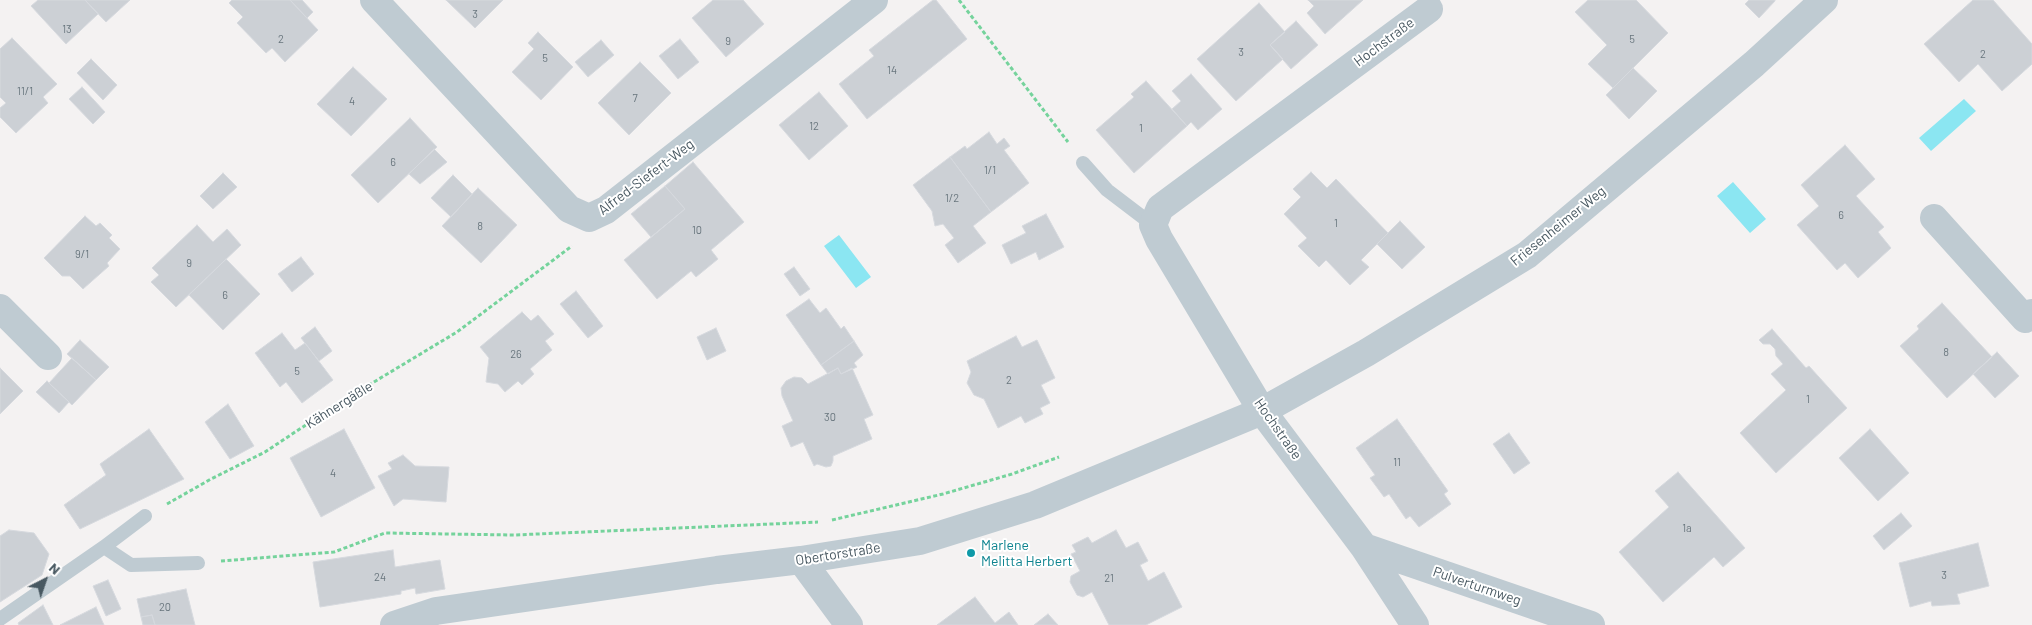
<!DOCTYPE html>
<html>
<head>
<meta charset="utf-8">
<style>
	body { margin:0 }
	#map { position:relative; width:2032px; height:625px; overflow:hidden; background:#f4f2f2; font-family:Barlow,sans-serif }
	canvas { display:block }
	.north { position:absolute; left:20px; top:555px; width:50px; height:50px; -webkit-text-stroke:4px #fff; paint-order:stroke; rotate:41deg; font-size:14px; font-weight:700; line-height:20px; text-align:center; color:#485861 }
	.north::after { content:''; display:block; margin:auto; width:18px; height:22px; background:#485861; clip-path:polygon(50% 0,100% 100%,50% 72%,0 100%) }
</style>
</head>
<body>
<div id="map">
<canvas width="2032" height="625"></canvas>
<div class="north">N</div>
</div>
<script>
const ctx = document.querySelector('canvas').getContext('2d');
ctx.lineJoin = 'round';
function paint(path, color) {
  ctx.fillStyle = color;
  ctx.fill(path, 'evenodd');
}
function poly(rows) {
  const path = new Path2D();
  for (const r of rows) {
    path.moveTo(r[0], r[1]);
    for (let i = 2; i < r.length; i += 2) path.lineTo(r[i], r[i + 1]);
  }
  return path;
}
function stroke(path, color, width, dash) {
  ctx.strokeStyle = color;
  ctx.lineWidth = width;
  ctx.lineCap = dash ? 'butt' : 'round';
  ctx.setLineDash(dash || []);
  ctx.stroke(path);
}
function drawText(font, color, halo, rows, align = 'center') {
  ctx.font = font + ' Barlow,sans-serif';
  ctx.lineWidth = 4;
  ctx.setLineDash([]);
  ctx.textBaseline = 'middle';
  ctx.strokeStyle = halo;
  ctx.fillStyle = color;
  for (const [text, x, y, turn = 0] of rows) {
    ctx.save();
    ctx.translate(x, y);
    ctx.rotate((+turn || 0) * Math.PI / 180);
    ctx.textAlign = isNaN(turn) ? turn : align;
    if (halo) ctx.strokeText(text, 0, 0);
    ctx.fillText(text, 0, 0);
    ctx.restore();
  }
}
paint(poly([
	[1964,99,1976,111,1931,151,1919,138],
	[1733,182,1766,219,1750,233,1717,196],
	[839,235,871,277,856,288,824,246]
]), '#8be6f2');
const building = poly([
	[38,0,85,0,98,14,66,44,31,6,38,0],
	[85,0,130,0,106,22,85,0],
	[232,0,290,0,318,30,285,62,272,48,266,53,237,23,243,17,229,3,232,0],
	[290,0,302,0,313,12,307,18,290,0],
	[446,0,503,0,475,28,446,0],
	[713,0,743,0,764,24,726,57,692,18,713,0],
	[933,0,936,0,967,39,867,119,839,84,874,56,869,50,933,0],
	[1308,0,1363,0,1325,34,1307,13,1314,6,1308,0],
	[1588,0,1636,0,1668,33,1613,88,1588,64,1607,45,1575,12,1588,0],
	[1749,0,1775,0,1775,1,1759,18,1745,4,1749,0],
	[1973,0,1993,0,2032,44,2032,64,2002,91,1978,64,1959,82,1924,44,1973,0],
	[1259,3,1285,32,1270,45,1283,59,1236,101,1197,59,1259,3],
	[1296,21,1318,45,1291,69,1270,45,1296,21],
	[538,32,573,67,541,100,512,72,534,49,528,43,538,32],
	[12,38,57,84,43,97,48,103,16,133,0,117,0,108,6,103,0,97,0,49,12,38],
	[680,39,699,62,678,79,659,56,680,39],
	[601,40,614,55,588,77,575,62,601,40],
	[91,59,117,85,103,100,77,73,91,59],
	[640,62,671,93,629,135,598,103,640,62],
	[353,67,387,99,351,136,317,104,353,67],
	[1633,68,1657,91,1629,119,1606,95,1633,68],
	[1191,74,1222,109,1198,130,1191,122,1187,126,1172,109,1181,101,1172,91,1191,74],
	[1146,81,1187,126,1134,173,1096,130,1134,97,1131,94,1146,81],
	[82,87,105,112,93,124,69,99,82,87],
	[819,92,848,126,809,160,779,125,819,92],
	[410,118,437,147,378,203,351,175,410,118],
	[989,132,997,144,1004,138,1010,146,1004,150,1029,183,991,212,950,157,965,146,967,149,989,132],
	[1845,145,1875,179,1856,196,1884,227,1878,232,1891,248,1858,278,1845,263,1837,270,1797,225,1819,206,1801,185,1845,145],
	[434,149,447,162,420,184,409,174,434,149],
	[950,157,991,212,973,226,986,243,958,263,945,245,954,238,943,224,935,226,932,211,913,185,950,157],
	[693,162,744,222,711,250,718,259,696,277,691,271,657,299,624,260,685,209,665,186,693,162],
	[1311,172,1327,188,1336,179,1388,233,1361,260,1369,267,1350,285,1326,260,1319,267,1298,246,1307,238,1284,214,1301,197,1293,189,1311,172],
	[223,173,237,187,213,209,200,196,223,173],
	[453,175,472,194,451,217,431,198,453,175],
	[665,186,685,209,651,237,631,214,665,186],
	[478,188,517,225,481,263,442,226,478,188],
	[1046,214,1064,247,1039,260,1036,252,1011,264,1002,245,1026,233,1022,226,1046,214],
	[85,216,96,226,100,223,112,235,109,238,120,249,107,263,109,266,83,289,70,276,62,276,44,258,85,216],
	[1400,221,1425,247,1402,269,1377,244,1400,221],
	[197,225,213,242,227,229,241,245,176,307,151,282,159,275,152,268,197,225],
	[301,257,314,274,292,292,278,274,301,257],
	[226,259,260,294,223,330,189,295,226,259],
	[794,267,810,289,800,296,784,274,794,267],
	[576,291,603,326,588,338,560,304,576,291],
	[809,299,820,313,826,308,841,329,844,326,854,341,821,365,786,315,809,299],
	[1942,303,1992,357,1947,398,1900,346,1919,329,1917,326,1942,303],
	[522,312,531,321,538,315,554,334,545,341,552,350,530,369,534,374,522,385,518,381,505,392,498,384,486,382,489,358,480,347,522,312],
	[315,327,332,351,319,361,301,338,315,327],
	[716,328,726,351,707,360,697,337,716,328],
	[1772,329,1806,368,1809,366,1847,408,1776,473,1740,433,1786,390,1771,374,1783,364,1776,356,1775,349,1770,344,1763,344,1759,340,1772,329],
	[282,333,295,350,305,343,333,380,302,403,286,382,280,387,255,353,282,333],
	[1016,336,1022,347,1037,340,1055,378,1041,385,1050,403,1040,408,1043,414,1025,423,1021,416,998,428,984,399,974,395,967,383,971,372,967,361,1016,336],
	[80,340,109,367,96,380,67,354,80,340],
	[854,341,863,355,854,363,857,367,841,374,838,368,828,374,821,365,854,341],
	[1997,352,2019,376,1995,398,1973,374,1997,352],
	[72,358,96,380,72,405,49,383,72,358],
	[0,368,23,391,0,414,0,368],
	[838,368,841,374,852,368,873,415,864,419,872,439,833,456,833,461,831,466,826,467,817,464,814,466,803,442,791,447,782,426,793,421,782,396,781,388,786,381,794,377,802,378,808,384,838,368],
	[47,381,69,402,59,413,36,392,47,381],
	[228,404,254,446,230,459,205,422,228,404],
	[1397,419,1448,491,1444,494,1451,504,1419,527,1410,516,1406,519,1389,494,1384,497,1370,478,1375,475,1356,448,1397,419],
	[149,429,184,479,80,529,64,505,106,475,100,464,149,429],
	[344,429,375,488,321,517,290,458,344,429],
	[1870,429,1909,473,1878,501,1839,458,1870,429],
	[1509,433,1530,463,1514,474,1493,444,1509,433],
	[403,455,415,466,449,467,446,502,403,499,394,506,378,476,392,469,388,463,403,455],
	[1678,472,1745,548,1723,567,1714,557,1663,602,1619,552,1669,507,1655,491,1678,472],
	[1901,513,1912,526,1884,550,1873,536,1901,513],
	[9,530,34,533,49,554,42,575,0,602,0,536,9,530],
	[1116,530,1126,548,1138,542,1148,561,1140,565,1148,581,1164,572,1182,607,1146,625,1109,625,1092,592,1083,597,1077,595,1070,582,1071,576,1080,571,1071,554,1076,552,1072,545,1088,537,1092,543,1116,530],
	[1978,543,1989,586,1957,594,1960,604,1932,606,1931,601,1910,607,1899,563,1978,543],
	[393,550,395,567,440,560,445,589,416,594,415,588,401,591,401,594,320,607,313,562,393,550],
	[108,580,121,609,106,616,93,586,108,580],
	[186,589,195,625,155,625,152,615,141,617,137,599,186,589],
	[975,597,995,623,1009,612,1018,625,937,625,975,597],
	[43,605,53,625,19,625,18,623,43,605],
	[96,607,104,625,60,625,96,607],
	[1048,614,1058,625,1034,625,1048,614],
	[152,615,155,625,143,625,141,617,152,615]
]);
paint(building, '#ccd0d5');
stroke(building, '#d6d9de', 1);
stroke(poly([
	[959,0,1068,142],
	[167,504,211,479,265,452,339,403,457,332,572,246],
	[832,520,943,494,1012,474,1059,457],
	[221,561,334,552,385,533,514,535,818,522]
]), '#75d39c', 3, [4, 2.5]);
stroke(poly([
	[1083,163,1107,190,1153,225],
	[104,547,131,565,198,563],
	[0,619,104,547,145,516]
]), '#bfcbd2', 14);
stroke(poly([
	[374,0,569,209,589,218,606,210,874,0],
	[1934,218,2025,319,2032,313],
	[0,308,48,356],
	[1364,547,1591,625],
	[801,560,849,625],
	[394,625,436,611,717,570,801,560,920,541,1035,505,1262,411,1366,353,1527,255,1754,64,1824,0],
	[1415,625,1364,547,1262,411,1159,239,1153,225,1160,208,1429,9]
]), '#bfcbd2', 28);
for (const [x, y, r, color] of [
	[971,553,5,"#0f9aa8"]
]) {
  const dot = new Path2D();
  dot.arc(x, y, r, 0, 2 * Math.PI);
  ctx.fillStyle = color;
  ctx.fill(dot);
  stroke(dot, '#fff', 2);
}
drawText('11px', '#69767e', null, [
	["3",475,14],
	["13",67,29],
	["2",281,39],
	["5",1632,39],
	["9",728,41],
	["3",1241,52],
	["2",1983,54],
	["5",545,58],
	["14",892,70],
	["11/1",25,91],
	["7",635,98],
	["4",352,101],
	["12",814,126],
	["1",1141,128],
	["6",393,162],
	["1/1",990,170],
	["1/2",952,198],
	["6",1841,215],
	["1",1336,223],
	["8",480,226],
	["10",697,230],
	["9/1",82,254],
	["9",189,263],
	["6",225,295],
	["8",1946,352],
	["26",516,354],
	["5",297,371],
	["2",1009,380],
	["1",1808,399],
	["30",830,417],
	["11",1397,462],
	["4",333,473],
	["1a",1687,528],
	["3",1944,575],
	["24",380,577],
	["21",1109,578],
	["20",165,607]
]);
drawText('14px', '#485861', '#fff', [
	["Hochstraße",1384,42,-37],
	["Alfred-Siefert-Weg",646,177,-37],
	["Friesenheimer Weg",1558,226,-39],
	["Kähnergäßle",339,405,-32],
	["Hochstraße",1278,429,55],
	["Obertorstraße",838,554,-9],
	["Pulverturmweg",1477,586,19]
]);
drawText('14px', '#0d838f', '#fff', [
	["Marlene",981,545],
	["Melitta Herbert",981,561]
], 'left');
</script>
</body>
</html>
